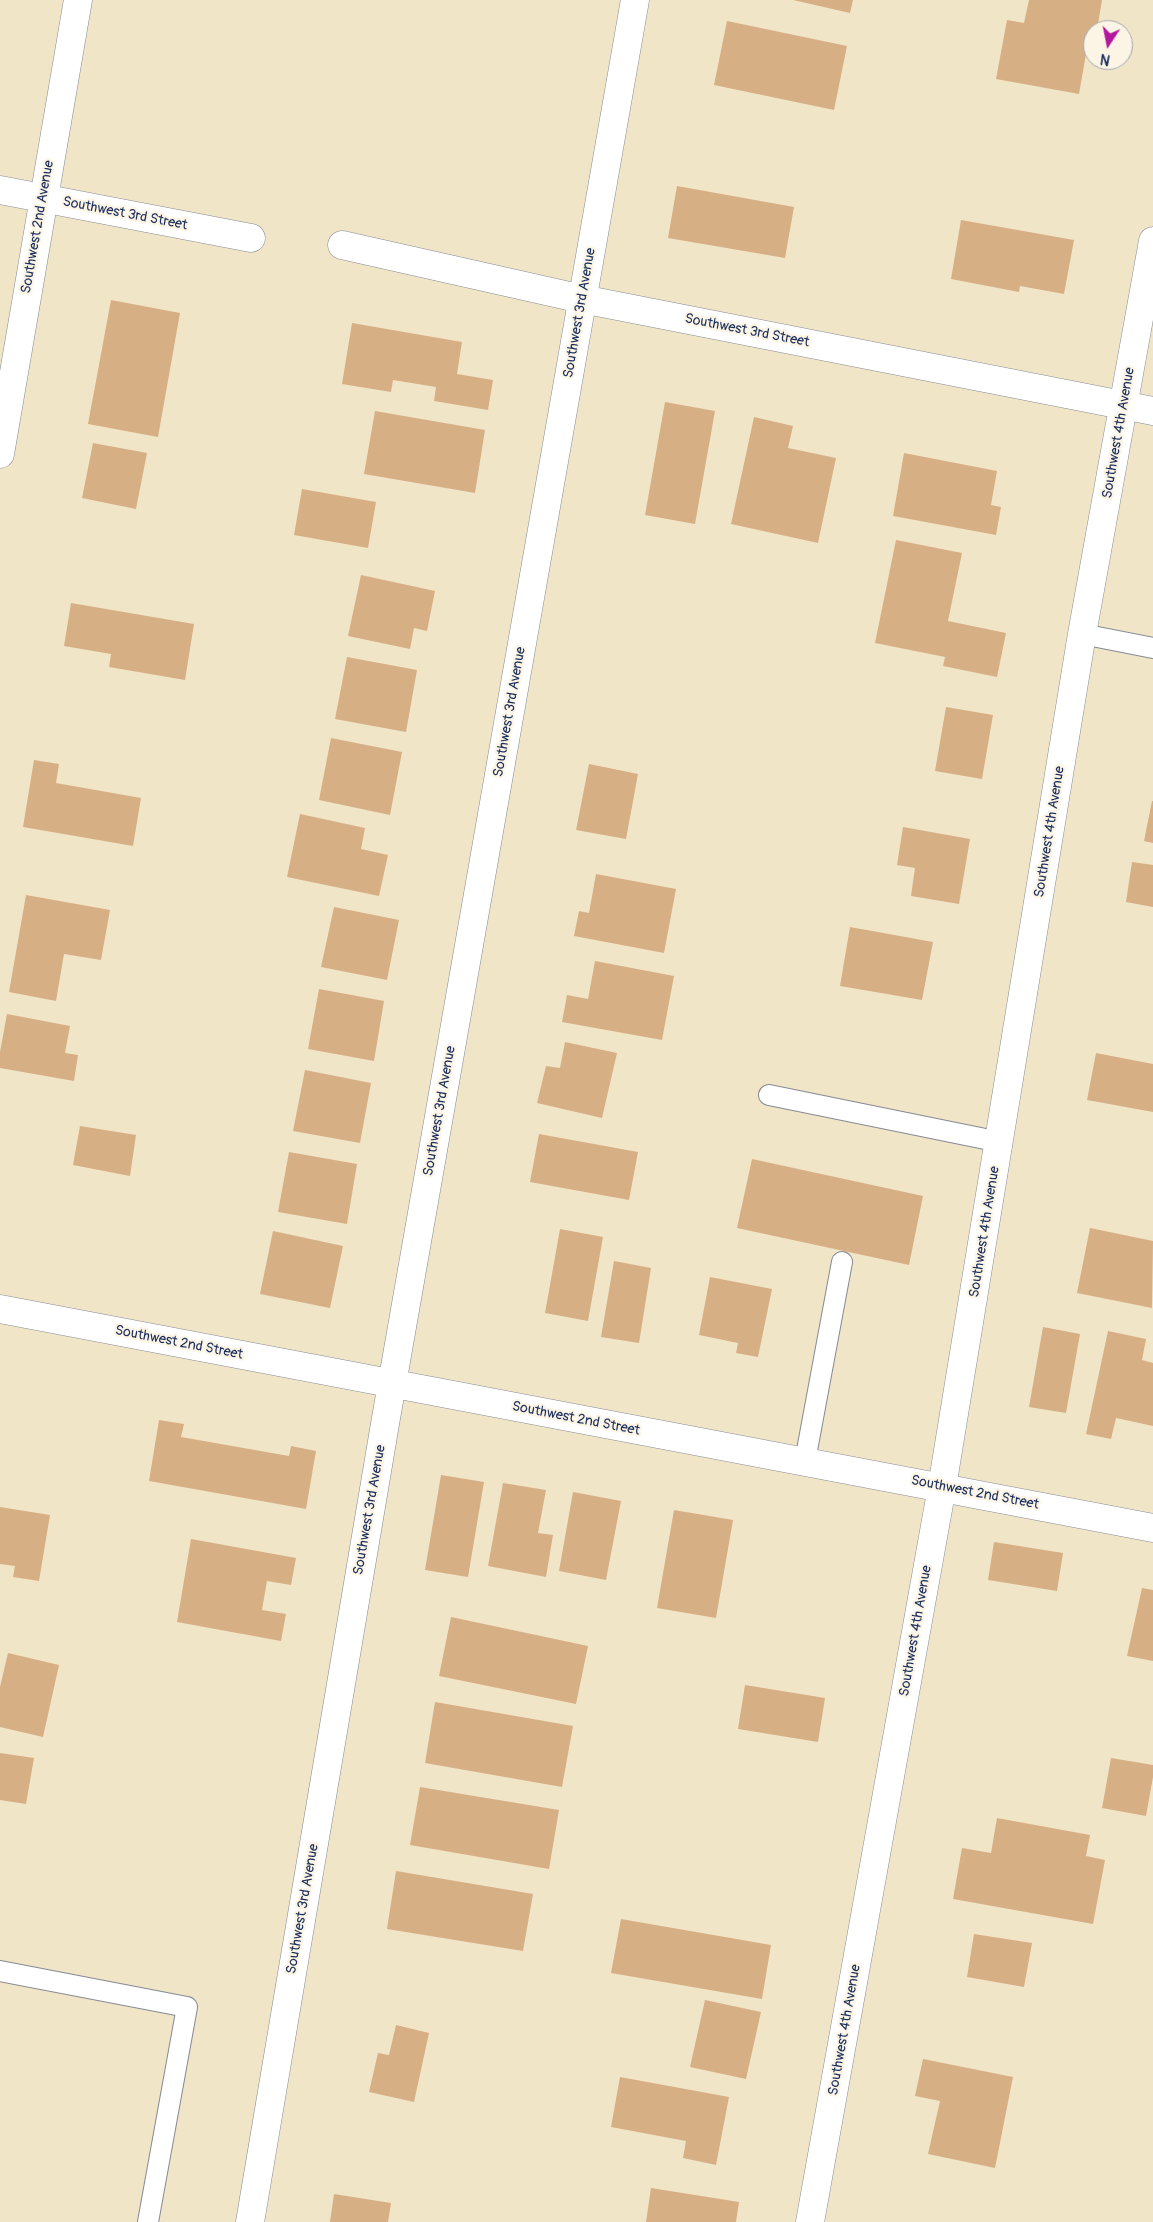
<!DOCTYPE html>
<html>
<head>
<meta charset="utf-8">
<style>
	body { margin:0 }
	#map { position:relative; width:1153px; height:2222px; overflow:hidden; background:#f1e5c8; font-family:Pangolin,sans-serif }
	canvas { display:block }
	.north { position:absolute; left:1083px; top:20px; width:50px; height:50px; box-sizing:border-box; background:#fcf5e5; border:1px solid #a2a6af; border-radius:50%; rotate:191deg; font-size:14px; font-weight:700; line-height:20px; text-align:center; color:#1b2f5e }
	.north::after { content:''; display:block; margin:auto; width:18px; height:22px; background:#b5179e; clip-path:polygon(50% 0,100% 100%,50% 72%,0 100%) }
</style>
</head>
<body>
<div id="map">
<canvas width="1153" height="2222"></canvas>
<div class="north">N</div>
</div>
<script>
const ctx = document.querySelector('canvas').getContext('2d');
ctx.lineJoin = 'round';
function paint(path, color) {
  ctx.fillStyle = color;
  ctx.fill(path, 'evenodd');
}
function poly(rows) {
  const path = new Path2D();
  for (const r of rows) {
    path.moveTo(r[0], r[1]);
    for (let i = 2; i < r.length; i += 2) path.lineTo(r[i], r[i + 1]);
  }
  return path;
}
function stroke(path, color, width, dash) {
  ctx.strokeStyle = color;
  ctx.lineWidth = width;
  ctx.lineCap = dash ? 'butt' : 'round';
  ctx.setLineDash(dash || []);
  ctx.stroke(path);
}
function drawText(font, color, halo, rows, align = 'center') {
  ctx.font = font + ' Pangolin,sans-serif';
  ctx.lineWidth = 4.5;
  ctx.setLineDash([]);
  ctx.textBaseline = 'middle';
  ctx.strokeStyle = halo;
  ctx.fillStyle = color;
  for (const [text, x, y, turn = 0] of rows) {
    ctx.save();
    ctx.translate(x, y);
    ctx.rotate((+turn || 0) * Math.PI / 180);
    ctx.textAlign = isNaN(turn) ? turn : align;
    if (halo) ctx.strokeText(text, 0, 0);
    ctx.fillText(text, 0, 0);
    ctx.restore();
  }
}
paint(poly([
	[793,0,853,0,850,13],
	[1029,0,1102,0,1097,30,1090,31,1079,94,996,79,1007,20,1024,23],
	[727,21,847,46,834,110,714,85],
	[677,186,794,207,785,258,668,238],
	[961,220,1074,240,1064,294,1020,286,1019,292,951,279],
	[111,300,180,313,158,437,88,424],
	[352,323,462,342,457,374,493,380,488,410,434,401,436,387,393,380,391,392,342,384],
	[665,402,715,411,695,524,645,515],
	[375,411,485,430,475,493,364,474],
	[754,417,793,426,788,448,836,458,818,543,731,524],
	[93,443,147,453,136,509,82,498],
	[904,453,997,471,991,505,1001,507,996,535,893,516],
	[302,489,376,502,368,548,294,535],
	[896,540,962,553,948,621,1006,633,997,677,943,666,945,657,875,643],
	[361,575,435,591,427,631,414,628,410,649,348,636],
	[71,603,194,624,185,680,109,667,111,654,64,646],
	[347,657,417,670,406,732,335,719],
	[946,707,993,715,982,779,935,771],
	[331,738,402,752,390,815,319,800],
	[34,760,59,764,56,783,141,798,133,846,23,827],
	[589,764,638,774,626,839,576,830],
	[1152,801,1153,801,1153,843,1144,841],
	[300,814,365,828,361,849,388,855,379,896,287,877],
	[903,827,970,839,959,904,911,896,915,868,897,865],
	[1132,862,1153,865,1153,907,1126,902],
	[596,874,676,889,664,953,574,936,579,911,589,913],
	[26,895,110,910,101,960,64,954,56,1001,9,992],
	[334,907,399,920,387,980,321,967],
	[850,927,933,942,922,1000,840,986],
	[595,961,674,976,662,1040,562,1022,567,995,588,999],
	[319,989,384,1001,374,1061,308,1049],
	[7,1014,70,1026,65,1053,78,1055,74,1081,0,1068,0,1052],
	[565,1042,617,1053,602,1118,537,1103,546,1066,560,1068],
	[1096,1053,1153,1064,1153,1112,1087,1100],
	[305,1070,371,1083,360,1143,293,1131],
	[80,1126,136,1135,130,1176,73,1165],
	[539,1134,638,1152,629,1200,530,1182],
	[289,1152,357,1164,347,1224,278,1212],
	[752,1159,923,1196,909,1265,737,1228],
	[1090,1228,1153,1241,1152,1308,1077,1293],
	[560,1229,603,1237,588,1321,545,1313],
	[273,1231,343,1246,330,1308,260,1294],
	[614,1261,651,1268,639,1343,601,1337],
	[710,1277,772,1289,758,1357,736,1353,738,1343,699,1335],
	[1043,1327,1080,1334,1066,1413,1029,1407],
	[1108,1331,1146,1339,1142,1360,1153,1363,1153,1426,1116,1418,1111,1439,1086,1434],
	[159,1420,184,1424,181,1437,289,1456,291,1446,316,1451,306,1509,149,1481],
	[441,1475,484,1482,468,1577,425,1570],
	[503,1483,546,1490,538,1533,553,1535,546,1577,488,1566],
	[573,1492,621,1501,606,1580,559,1571],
	[0,1507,50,1515,39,1581,13,1577,15,1566,0,1564],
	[674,1510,733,1520,716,1618,657,1608],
	[191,1539,296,1558,291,1585,267,1581,262,1610,286,1614,281,1641,177,1622],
	[994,1542,1063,1553,1057,1591,988,1580],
	[1142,1588,1153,1590,1153,1661,1127,1656],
	[451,1617,588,1646,576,1704,439,1676],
	[8,1653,59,1665,43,1737,0,1727,0,1687],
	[745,1685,825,1698,818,1742,738,1729],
	[435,1702,573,1726,562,1787,425,1763],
	[0,1753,34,1758,26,1804,0,1800],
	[1111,1758,1153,1765,1153,1777,1146,1816,1102,1808],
	[420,1787,559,1810,549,1869,410,1845],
	[997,1818,1090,1835,1086,1856,1105,1860,1093,1924,953,1899,962,1848,991,1853],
	[396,1871,533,1894,523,1951,387,1929],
	[621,1919,771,1945,762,1999,611,1973],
	[974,1934,1032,1943,1024,1987,967,1977],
	[705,2000,761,2012,746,2079,690,2067],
	[396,2025,429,2033,414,2102,369,2092,378,2053,389,2055],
	[923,2059,1013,2077,995,2168,928,2154,940,2101,915,2096],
	[620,2077,729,2097,716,2165,683,2158,686,2141,611,2127],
	[651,2188,739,2202,736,2222,646,2222],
	[334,2194,391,2203,388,2222,330,2222]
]), '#d7af85');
const service = poly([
	[1082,634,1153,648],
	[769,1095,1000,1142],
	[805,1461,842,1262],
	[0,1971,187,2007,148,2222]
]);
const minor = poly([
	[0,190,251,238],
	[342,245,582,299,1153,411],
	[0,454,78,0],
	[0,1309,1153,1528],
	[250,2222,386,1418,635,0],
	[810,2222,942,1487,1082,634,1153,241]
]);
stroke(service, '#868a93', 22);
stroke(minor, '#868a93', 29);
stroke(service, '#fff', 20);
stroke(minor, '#fff', 28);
drawText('14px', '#1b2f5e', '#fcf5e5', [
	["Southwest 3rd Street",125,214,11],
	["Southwest 2nd Avenue",38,227,-80],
	["Southwest 3rd Avenue",580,313,-80],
	["Southwest 3rd Street",747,331,11],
	["Southwest 4th Avenue",1119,433,-80],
	["Southwest 3rd Avenue",510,712,-80],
	["Southwest 4th Avenue",1050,832,-81],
	["Southwest 3rd Avenue",440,1111,-80],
	["Southwest 4th Avenue",985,1232,-81],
	["Southwest 2nd Street",179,1343,11],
	["Southwest 2nd Street",576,1419,11],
	["Southwest 2nd Street",975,1493,11],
	["Southwest 3rd Avenue",370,1510,-80],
	["Southwest 4th Avenue",916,1631,-80],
	["Southwest 3rd Avenue",303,1909,-80],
	["Southwest 4th Avenue",845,2030,-80]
]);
</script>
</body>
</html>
